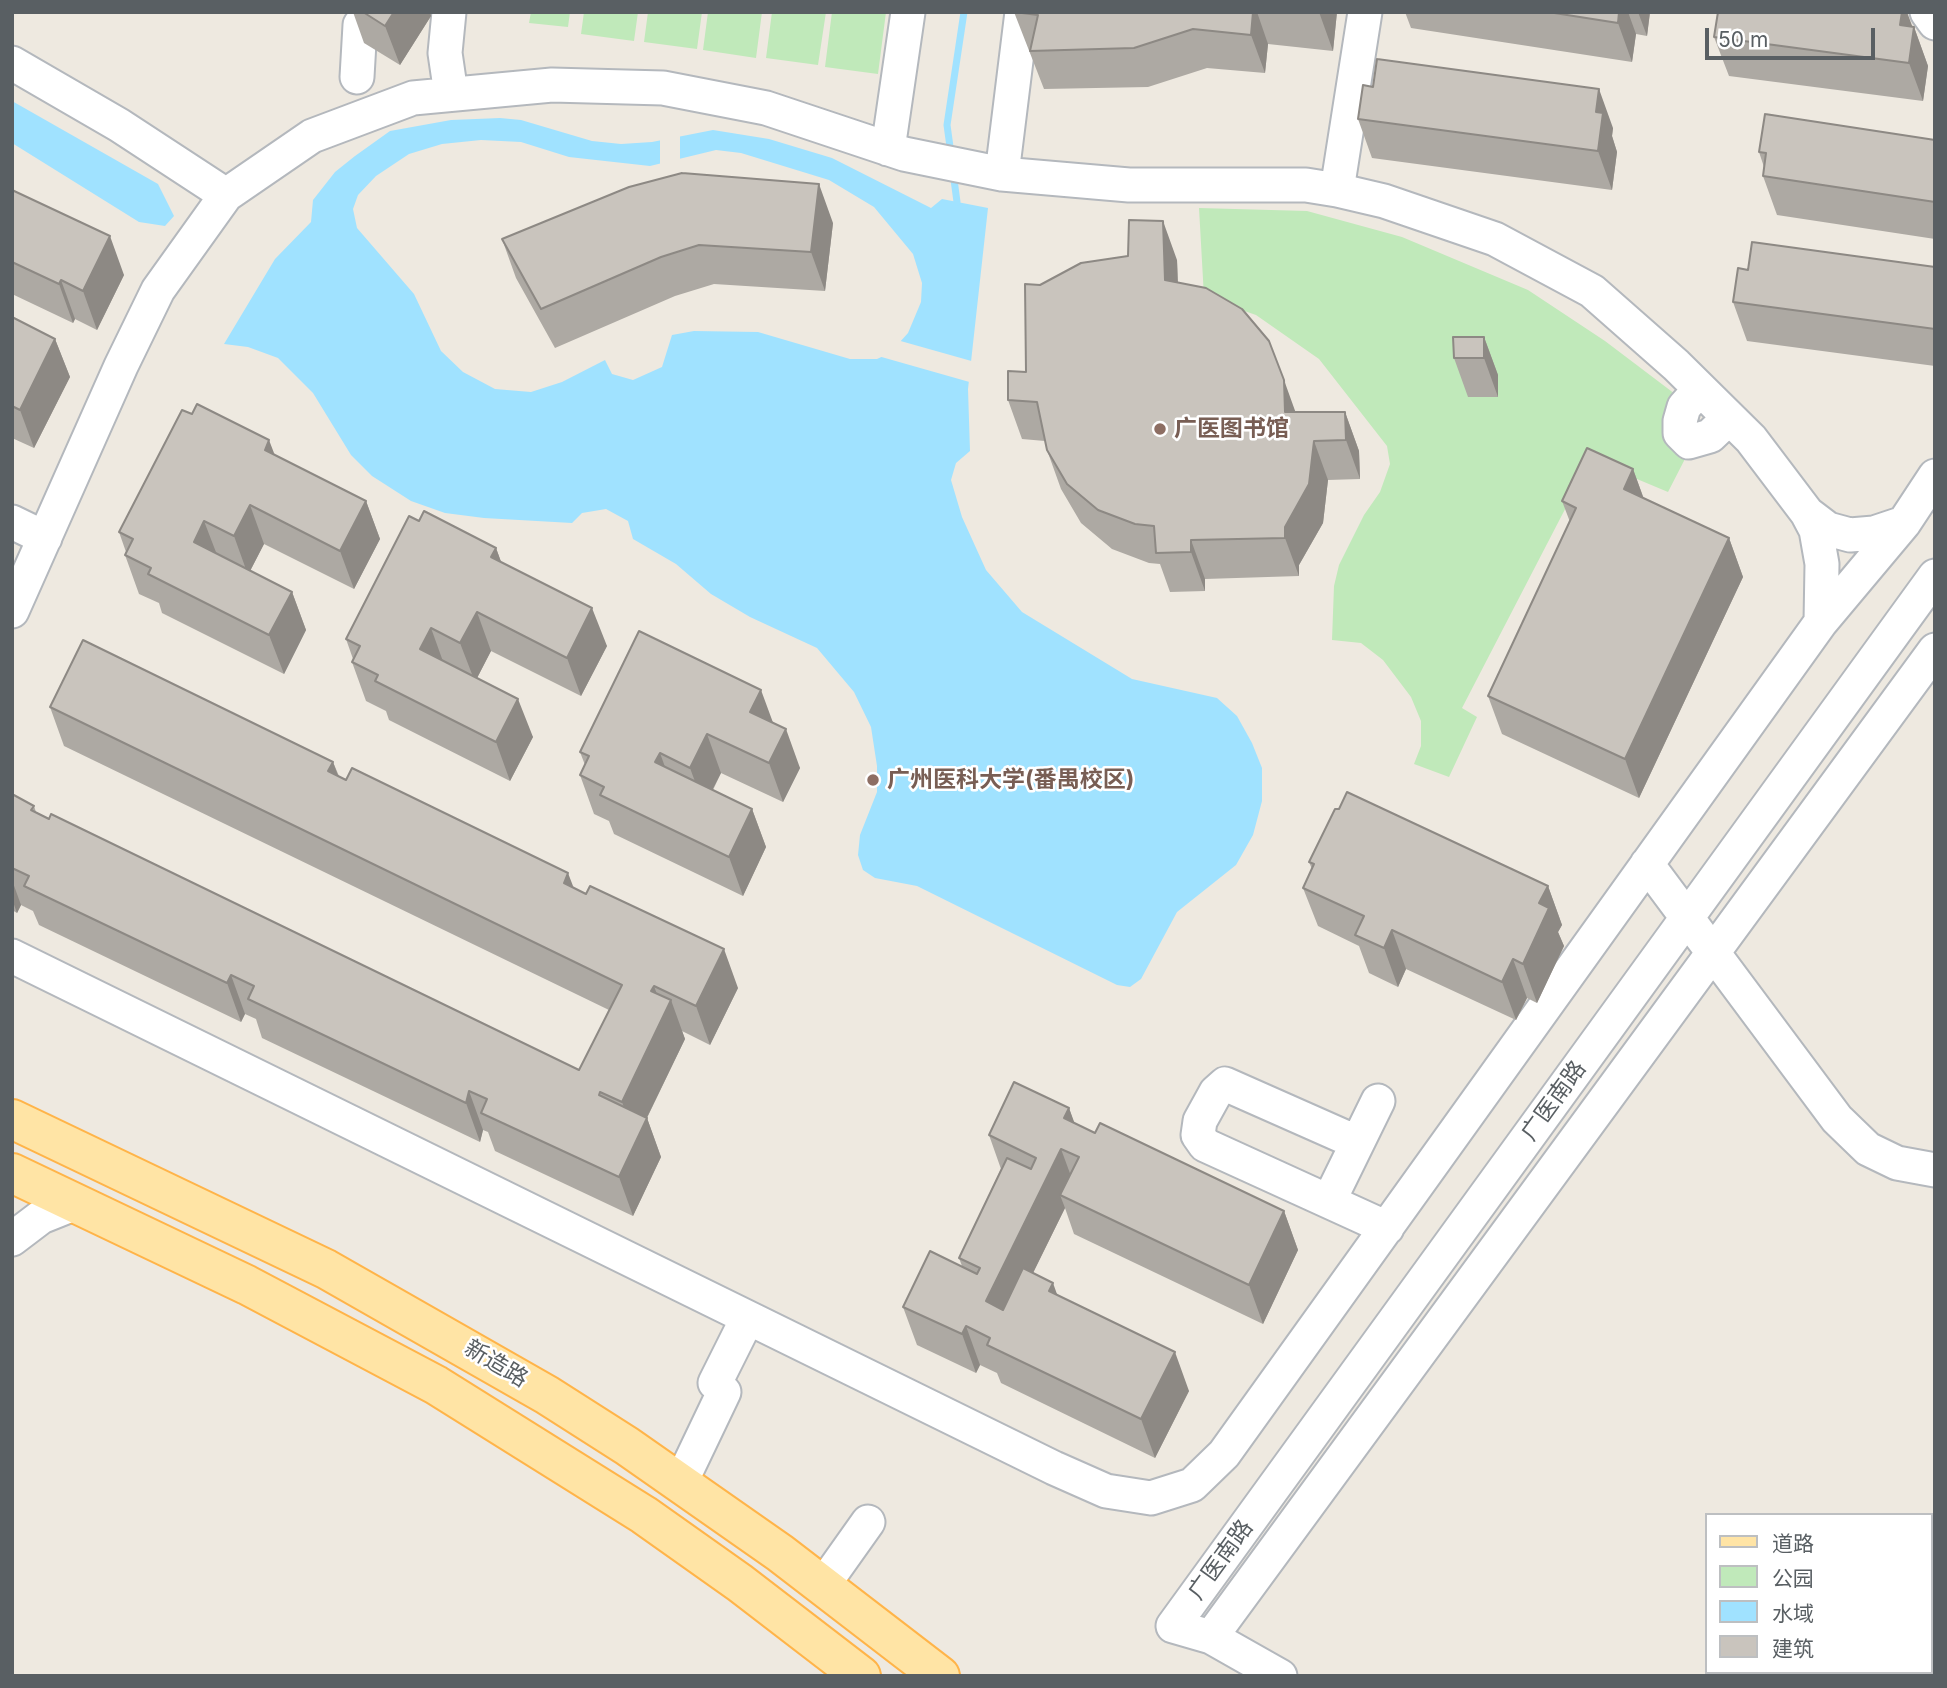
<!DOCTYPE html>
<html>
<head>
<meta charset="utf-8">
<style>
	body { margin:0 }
	#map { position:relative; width:1947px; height:1688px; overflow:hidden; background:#eee9e0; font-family:Inter,"Noto Sans SC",sans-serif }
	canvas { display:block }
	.frame { position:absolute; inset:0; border:14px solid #595f63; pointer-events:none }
	.legend { position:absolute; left:1705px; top:1513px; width:228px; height:161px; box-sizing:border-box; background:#fff; border:2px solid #bdbfc1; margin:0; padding:9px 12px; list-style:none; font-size:21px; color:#595f63 }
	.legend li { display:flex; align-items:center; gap:14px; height:35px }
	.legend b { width:35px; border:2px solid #bdbfc1 }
	.scale { position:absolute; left:1705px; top:28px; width:170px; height:32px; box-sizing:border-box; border:4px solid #595f63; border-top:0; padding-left:9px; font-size:21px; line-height:24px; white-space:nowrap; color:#595f63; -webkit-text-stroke:5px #fff; paint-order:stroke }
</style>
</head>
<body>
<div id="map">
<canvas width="1947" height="1688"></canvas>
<div class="frame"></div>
<ul class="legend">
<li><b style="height:9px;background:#ffe4a5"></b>道路</li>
<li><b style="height:19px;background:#c0e9ba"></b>公园</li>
<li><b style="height:19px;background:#a0e2ff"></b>水域</li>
<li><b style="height:19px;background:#c9c4bd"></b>建筑</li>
</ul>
<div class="scale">50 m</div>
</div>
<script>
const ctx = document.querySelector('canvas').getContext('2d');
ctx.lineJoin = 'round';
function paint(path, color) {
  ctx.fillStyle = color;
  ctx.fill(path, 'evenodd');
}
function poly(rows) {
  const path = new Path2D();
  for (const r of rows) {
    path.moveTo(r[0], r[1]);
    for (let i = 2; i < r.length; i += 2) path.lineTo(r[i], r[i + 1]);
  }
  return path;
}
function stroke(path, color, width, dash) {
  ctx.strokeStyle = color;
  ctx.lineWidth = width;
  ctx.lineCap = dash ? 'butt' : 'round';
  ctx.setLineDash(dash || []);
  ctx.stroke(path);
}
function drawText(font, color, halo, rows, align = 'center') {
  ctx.font = font + ' Inter,"Noto Sans SC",sans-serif';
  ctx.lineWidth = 5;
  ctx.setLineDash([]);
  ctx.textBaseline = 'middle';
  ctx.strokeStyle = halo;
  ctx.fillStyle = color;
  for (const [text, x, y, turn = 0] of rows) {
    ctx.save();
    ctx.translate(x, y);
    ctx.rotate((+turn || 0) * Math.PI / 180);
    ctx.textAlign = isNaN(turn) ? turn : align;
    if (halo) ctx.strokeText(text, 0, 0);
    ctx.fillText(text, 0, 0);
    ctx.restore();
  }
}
paint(poly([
	[531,12,570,12,568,27,529,23],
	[584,12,638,12,634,41,581,34],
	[648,12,702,12,697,49,644,42],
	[708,12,762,12,756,58,703,50],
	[772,12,826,12,818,65,766,58],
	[832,12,886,12,878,74,825,67],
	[1199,208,1307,211,1402,237,1528,290,1605,341,1675,394,1687,455,1668,492,1625,474,1576,488,1462,708,1477,717,1449,777,1414,764,1421,746,1421,721,1411,697,1383,660,1361,643,1332,640,1334,586,1339,565,1364,515,1380,492,1390,464,1387,446,1319,359,1256,315,1204,297]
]), '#c0e9ba');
paint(poly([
	[12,101,158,184,174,216,165,226,139,222,12,143],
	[500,118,521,120,592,141,621,144,652,142,713,130,769,139,832,158,931,208,942,199,988,208,968,389,970,451,956,463,951,480,962,517,986,570,1022,612,1132,679,1217,698,1237,716,1252,743,1262,768,1262,801,1253,835,1236,865,1177,912,1141,979,1130,987,1117,985,917,886,875,878,863,870,858,855,860,835,877,792,877,766,871,727,854,692,817,648,750,617,711,594,676,564,633,539,628,521,606,509,582,513,572,523,484,518,445,513,411,501,372,476,351,455,313,393,278,358,248,347,224,344,275,259,311,222,313,200,335,172,355,156,390,131,451,120],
	[481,140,521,142,569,157,650,166,716,150,741,153,829,180,874,207,913,254,922,283,921,302,908,333,890,353,877,359,850,359,758,332,694,331,672,335,662,367,633,380,612,374,605,360,562,382,531,392,495,389,463,372,441,351,414,294,357,228,353,209,358,195,376,176,409,154,442,144]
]), '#a0e2ff');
paint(poly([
	[680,133,680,164,660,168,660,137],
	[897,340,975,362,973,383,878,356]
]), '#eee9e0');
stroke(poly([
	[951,154,947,125,964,12],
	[953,172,957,202]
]), '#a0e2ff', 7);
const minor = poly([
	[449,12,445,53,451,94],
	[1927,12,1935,23],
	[12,63,119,125,226,195],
	[357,77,360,25,371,12],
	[888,149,908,12],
	[1002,174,1022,12],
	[1337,190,1365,12],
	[1700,389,1684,407,1680,421,1680,433,1689,442,1710,436,1729,418],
	[1807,513,1828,529,1850,535,1874,533,1904,523],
	[12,522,45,538],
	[12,611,121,366,158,290,226,195,312,136,413,98,552,85,663,88,766,108,904,154,1002,174,1129,185,1306,185,1337,190,1384,201,1495,239,1592,291,1676,365,1751,439,1807,513,1816,530,1822,564,1821,622],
	[1647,864,1837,1119,1868,1149,1897,1163,1935,1170],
	[12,956,1054,1468,1106,1491,1151,1498,1192,1485,1224,1454,1821,622,1904,523,1935,476],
	[1356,1142,1225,1084,1216,1092,1200,1121,1198,1135,1205,1145,1387,1228],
	[1329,1201,1378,1101],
	[12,1239,41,1217,76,1203],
	[715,1383,747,1319],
	[681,1482,724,1392],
	[824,1584,868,1522],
	[1211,1637,1935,650],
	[1280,1676,1211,1637,1173,1626,1935,576]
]);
const major = poly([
	[12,1119,326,1269,547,1395,627,1446,780,1553,940,1676],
	[12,1173,247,1285,436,1385,644,1515,740,1583,861,1676]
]);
stroke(minor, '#b4b8bd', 37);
stroke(major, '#ffb449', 42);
stroke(minor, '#fff', 33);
stroke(major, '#ffe4a5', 38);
paint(poly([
	[353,12,430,12,431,16,400,65,364,43],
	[1014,12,1337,12,1333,51,1268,44,1265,73,1207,68,1148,87,1044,89],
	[1405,12,1650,12,1647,36,1636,34,1632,62,1411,28],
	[1914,27,1928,66,1923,101,1729,76,1714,37],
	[1358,119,1613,128,1612,136,1617,152,1612,190,1372,158],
	[1935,140,1935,239,1777,215,1763,176,1764,167,1759,152],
	[12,190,124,275,97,330,75,319,73,323,12,294],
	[833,223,825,291,714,284,675,296,555,348,516,278,502,239],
	[1177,260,1178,283,1296,412,1345,412,1359,451,1360,479,1328,480,1323,523,1299,565,1299,576,1205,579,1205,591,1170,592,1160,564,1149,563,1112,549,1081,523,1061,489,1047,450,1045,441,1022,439,1008,400,1026,372,1040,285],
	[1935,267,1935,366,1747,341,1733,302,1748,270],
	[12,317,55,339,70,377,34,448,12,438],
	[1484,337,1498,375,1498,397,1468,397,1454,358],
	[275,455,366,501,380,539,354,589,264,544,250,571,292,592,306,630,284,674,162,613,159,603,139,594,125,555,126,552,119,532],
	[1633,469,1644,499,1729,538,1743,577,1639,798,1502,734,1488,696,1570,522,1562,501],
	[419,521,496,548,501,562,607,646,581,696,491,651,477,678,533,737,510,781,389,720,386,711,366,701,352,662,353,659,346,639],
	[50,707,333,762,339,776,574,888,738,988,710,1045,682,1031,685,1039,647,1118,661,1157,633,1216,495,1151,488,1132,483,1130,480,1142,262,1038,256,1019,245,1014,241,1022,39,925,33,911,21,905,17,913,12,910,12,794,34,806,36,812,579,1070,609,1010,64,746],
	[773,723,800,768,783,802,721,773,713,790,752,809,766,847,743,896,614,834,609,821,594,814,580,775,585,765,580,752],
	[1309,862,1548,886,1562,925,1558,932,1564,946,1537,1003,1527,998,1516,1020,1406,969,1398,987,1369,973,1359,946,1318,926,1303,888,1312,869],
	[1069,1108,1074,1123,1095,1133,1284,1211,1298,1250,1263,1324,1074,1234,1065,1208,1033,1273,1058,1295,1189,1391,1155,1458,1001,1383,997,1373,980,1365,976,1373,917,1345,903,1307,962,1266,959,1258,1001,1169,989,1135]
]), '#ada9a3');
paint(poly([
	[394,12,430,12,431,16,400,65,385,26],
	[1253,12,1257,12,1268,44,1265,73,1251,35],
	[1319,12,1337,12,1333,51],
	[1619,12,1628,12,1636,34,1632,62,1618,23],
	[1638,12,1650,12,1647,36],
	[1902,12,1907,12,1914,31,1914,27,1928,66,1923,101,1909,63,1900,25],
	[1599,89,1613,128,1612,136,1617,152,1612,190,1598,151,1596,112],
	[819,184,833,223,825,291,811,252],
	[1163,221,1177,260,1179,319,1165,280],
	[110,236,124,275,97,330,83,291],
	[61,280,75,319,73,323,59,284],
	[1484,337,1498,375,1498,397,1484,358],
	[55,339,70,377,34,448,20,410],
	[1284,380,1298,419,1285,412],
	[1345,412,1359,451,1360,479,1346,440],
	[269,440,284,479,265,450],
	[1314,441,1328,480,1323,523,1299,565,1299,576,1285,538,1285,527],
	[1633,469,1647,508,1624,489],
	[366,501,380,539,354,589,340,551],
	[250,505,264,544,248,575,234,536],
	[204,521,219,560,194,542],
	[1729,538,1743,577,1639,798,1625,759],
	[1191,540,1205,579,1205,591,1191,552],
	[496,548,510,586,491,557],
	[292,592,306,630,284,674,269,635],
	[592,608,607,646,581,696,567,658],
	[477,612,491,651,475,682,460,643],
	[431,628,445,667,420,649],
	[761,690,775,728,750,712],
	[518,699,533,737,510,781,496,742],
	[786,729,800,768,783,802,769,763],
	[707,734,721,773,704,806,690,768],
	[660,753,674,792,655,762],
	[333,762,347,800,328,771],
	[752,809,766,847,743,896,729,857],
	[568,873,583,912,564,883],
	[12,880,21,905,17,913,12,899],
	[1548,886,1562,925,1558,932,1564,946,1537,1003,1523,964,1539,903],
	[1392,930,1406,969,1398,987,1384,948],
	[724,949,738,988,710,1045,696,1006],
	[1513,959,1527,998,1516,1020,1502,982],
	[231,975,245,1014,241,1022,227,983],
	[654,986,664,1014,671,1000,685,1039,636,1140,622,1102,651,991],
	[469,1091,483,1130,480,1142,466,1103],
	[1069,1108,1083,1146,1064,1118],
	[647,1118,661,1157,633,1216,619,1177],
	[1061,1149,1075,1187,1060,1195,1065,1208,1000,1340,986,1301],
	[1284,1211,1298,1250,1263,1324,1249,1285],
	[1053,1283,1067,1322,1049,1291],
	[966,1326,980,1365,976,1373,962,1334],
	[1175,1352,1189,1391,1155,1458,1141,1419]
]), '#8d8984');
const building = poly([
	[363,12,394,12,385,26,363,12],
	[1014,12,1253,12,1251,35,1193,29,1134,48,1030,51,1038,15,1014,12],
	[1548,12,1619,12,1618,23,1548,12],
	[1718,12,1902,12,1900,25,1914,27,1909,63,1714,37,1718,12],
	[1377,59,1599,89,1596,112,1603,113,1598,151,1358,119,1363,85,1373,87,1377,59],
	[1765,114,1935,140,1935,202,1763,176,1766,153,1759,152,1765,114],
	[682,173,819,184,811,252,699,245,661,257,541,309,502,239,629,187,682,173],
	[12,190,110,236,83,291,61,280,59,284,12,262,12,190],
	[1129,220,1163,221,1165,280,1206,288,1242,309,1269,341,1284,380,1285,412,1345,412,1346,440,1314,441,1309,484,1285,527,1285,538,1191,540,1191,552,1156,553,1154,526,1135,524,1098,510,1067,484,1047,450,1037,402,1008,400,1008,371,1026,372,1025,284,1040,285,1081,263,1128,256,1129,220],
	[1752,242,1935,267,1935,329,1733,302,1738,268,1748,270,1752,242],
	[12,317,55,339,20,410,12,406,12,317],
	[1453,337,1484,337,1484,358,1454,358,1453,337],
	[197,404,269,440,265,450,366,501,340,551,250,505,234,536,204,521,194,542,292,592,269,635,148,574,151,568,125,555,133,539,119,532,182,410,192,414,197,404],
	[1587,448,1633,469,1624,489,1729,538,1625,759,1488,696,1576,508,1562,501,1587,448],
	[424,511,496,548,491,557,592,608,567,658,477,612,460,643,431,628,420,649,518,699,496,742,375,681,378,675,352,662,360,646,346,639,409,516,419,521,424,511],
	[639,631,761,690,750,712,786,729,769,763,707,734,690,768,660,753,655,762,752,809,729,857,600,795,604,787,580,775,589,756,580,752,639,631],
	[83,640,333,762,328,771,346,780,352,768,568,873,564,883,586,894,590,886,724,949,696,1006,654,986,651,991,671,1000,622,1102,600,1092,599,1095,647,1118,619,1177,481,1113,487,1099,469,1091,466,1103,248,999,254,986,231,975,227,983,24,886,29,876,12,868,12,794,34,806,31,810,49,819,51,814,579,1070,622,985,50,707,83,640],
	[1347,792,1548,886,1539,903,1549,908,1523,964,1513,959,1502,982,1392,930,1384,948,1355,935,1364,916,1303,888,1314,864,1309,862,1335,809,1339,809,1347,792],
	[1014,1082,1069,1108,1064,1118,1095,1133,1100,1123,1284,1211,1249,1285,1060,1195,1079,1157,1061,1149,986,1301,1003,1310,1023,1268,1053,1283,1049,1291,1175,1352,1141,1419,987,1345,990,1338,966,1326,962,1334,903,1307,930,1251,977,1274,980,1268,959,1258,1007,1158,1031,1169,1036,1158,989,1135,1014,1082]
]);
paint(building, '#c9c4bd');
stroke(building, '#8d8984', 2);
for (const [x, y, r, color] of [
	[1160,429,7,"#8d6e63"],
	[873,780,7,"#8d6e63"]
]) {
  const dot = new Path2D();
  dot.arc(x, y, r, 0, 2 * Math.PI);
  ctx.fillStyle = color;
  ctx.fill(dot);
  stroke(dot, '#fff', 2.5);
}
drawText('bold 23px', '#785e54', '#fff', [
	["广医图书馆",1174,429],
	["广州医科大学(番禺校区)",887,780]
], 'left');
drawText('23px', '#595f63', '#fff', [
	["广医南路",1554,1101,-54],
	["新造路",496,1364,31],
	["广医南路",1221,1560,-54]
]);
</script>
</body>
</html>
